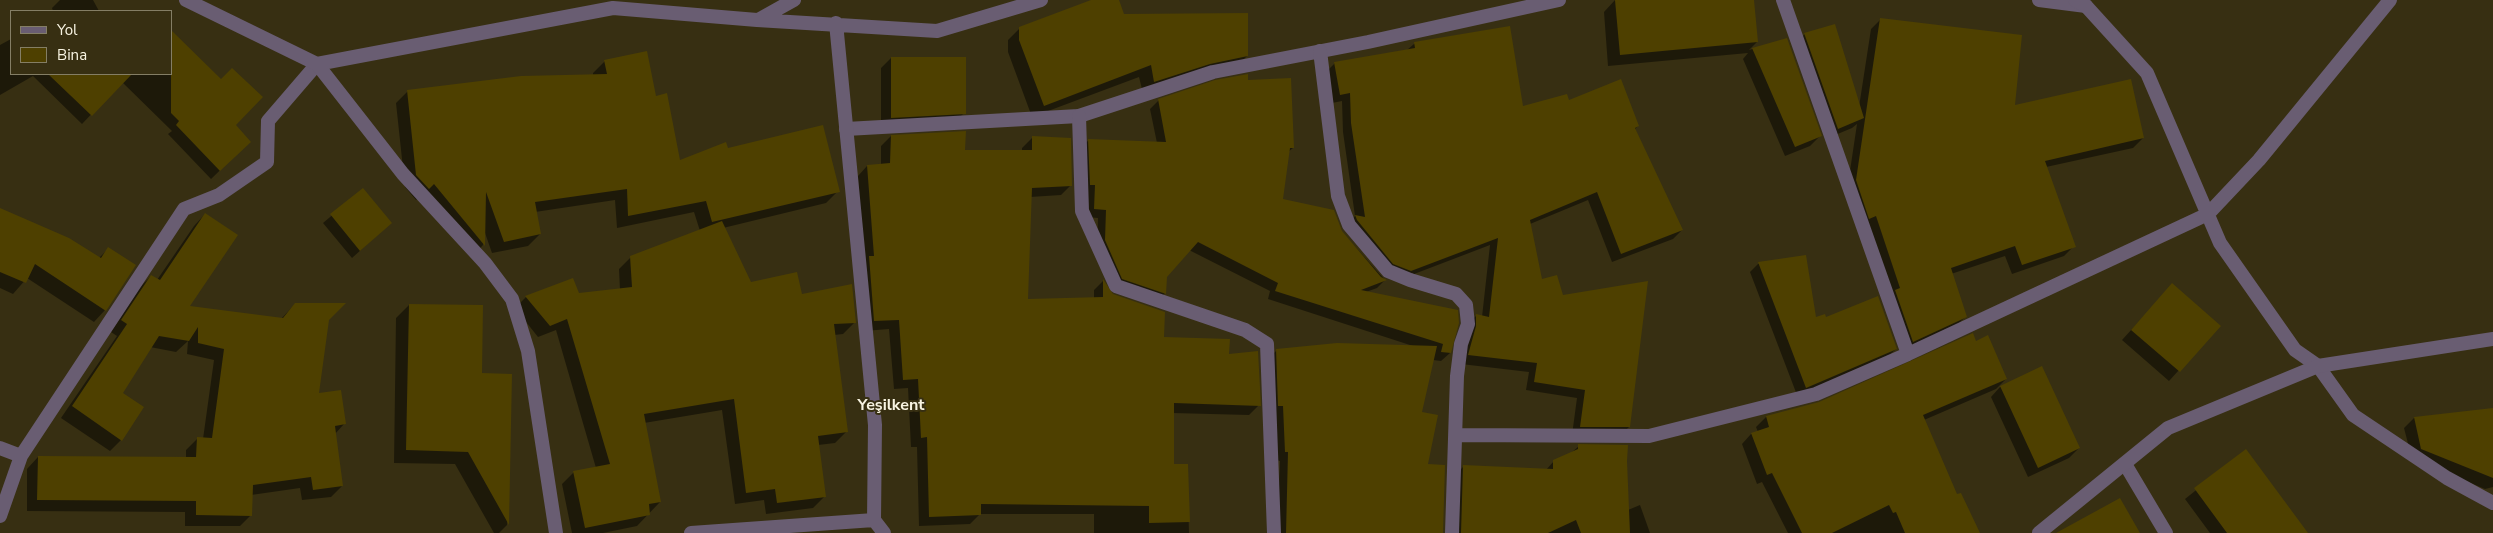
<!DOCTYPE html>
<html>
<head>
<meta charset="utf-8">
<style>
	body { margin:0 }
	#map { position:relative; width:2493px; height:533px; overflow:hidden; background:#372f12; font-family:"Nunito Sans",sans-serif }
	canvas { display:block }
	.legend { position:absolute; left:10px; top:10px; width:162px; height:65px; box-sizing:border-box; background:#372f12; border:1px solid #847e65; margin:0; padding:6px 9px; list-style:none; font-size:15px; color:#f8f4e2 }
	.legend li { display:flex; align-items:center; gap:10px; height:25px }
	.legend b { width:25px; border:1px solid #847e65 }
</style>
</head>
<body>
<div id="map">
<canvas width="2493" height="533"></canvas>
<ul class="legend">
<li><b style="height:6px;background:#695d72"></b>Yol</li>
<li><b style="height:14px;background:#4e4000"></b>Bina</li>
</ul>
</div>
<script>
const ctx = document.querySelector('canvas').getContext('2d');
ctx.lineJoin = 'round';
function paint(path, color) {
  ctx.fillStyle = color;
  ctx.fill(path, 'evenodd');
}
function poly(rows) {
  const path = new Path2D();
  for (const r of rows) {
    path.moveTo(r[0], r[1]);
    for (let i = 2; i < r.length; i += 2) path.lineTo(r[i], r[i + 1]);
  }
  return path;
}
function stroke(path, color, width, dash) {
  ctx.strokeStyle = color;
  ctx.lineWidth = width;
  ctx.lineCap = dash ? 'butt' : 'round';
  ctx.setLineDash(dash || []);
  ctx.stroke(path);
}
function drawText(font, color, halo, rows, align = 'center') {
  ctx.font = font + ' "Nunito Sans",sans-serif';
  ctx.lineWidth = 4;
  ctx.setLineDash([]);
  ctx.textBaseline = 'middle';
  ctx.strokeStyle = halo;
  ctx.fillStyle = color;
  for (const [text, x, y, turn = 0] of rows) {
    ctx.save();
    ctx.translate(x, y);
    ctx.rotate((+turn || 0) * Math.PI / 180);
    ctx.textAlign = isNaN(turn) ? turn : align;
    if (halo) ctx.strokeText(text, 0, 0);
    ctx.fillText(text, 0, 0);
    ctx.restore();
  }
}
paint(poly([
	[60,0,93,0,99,11,53,11,52,8],
	[1095,0,1118,0,1123,15,1247,56,1235,68,1143,93,1139,77,1032,117,1008,52,1008,40,1020,28],
	[1615,0,1753,0,1757,42,1749,50,1786,39,1820,136,1810,146,1785,156,1743,59,1748,53,1608,66,1604,12],
	[1881,19,2014,107,2143,138,2133,148,2046,167,2074,246,2064,256,2012,274,2005,256,1951,274,1966,316,1956,326,1903,351,1847,191,1857,124,1852,128,1828,138,1795,44,1805,34,1859,107,1871,29],
	[1509,27,1522,107,1568,102,1638,126,1635,129,1682,230,1673,239,1612,262,1588,200,1530,224,1541,281,1562,296,1629,427,1621,435,1572,435,1577,398,1526,390,1529,372,1461,364,1468,324,1476,316,1482,317,1490,245,1401,279,1347,225,1355,216,1343,132,1342,101,1332,103,1326,72,1335,63,1407,50,1414,44],
	[11,39,11,74,171,74,234,125,241,150,211,179,168,134,172,131,122,82,82,124,33,76,0,95,0,45],
	[891,58,964,113,954,123,881,127,881,68],
	[605,61,655,97,679,162,728,149,838,191,826,203,723,228,750,283,801,295,855,322,843,334,834,335,847,431,835,443,818,445,825,496,813,508,766,514,764,500,735,504,722,410,644,423,660,502,637,526,603,533,572,533,562,484,574,472,596,468,556,330,538,337,515,308,526,297,579,295,620,290,619,269,631,257,700,231,694,212,617,228,615,200,535,212,540,234,528,246,492,253,484,230,483,245,472,257,422,195,416,200,405,187,396,103,408,91,593,75,593,73],
	[1247,81,1293,148,1288,152,1281,199,1341,231,1385,280,1377,288,1366,292,1457,311,1450,353,1441,361,1433,360,1416,346,1398,533,1277,533,1280,461,1276,460,1268,359,1277,350,1413,346,1268,299,1270,291,1189,250,1166,276,1165,293,1156,302,1114,287,1097,249,1098,218,1086,217,1080,148,1089,140,1157,143,1150,109,1159,100],
	[891,136,964,151,1022,151,1022,148,1032,138,1071,185,1061,195,1030,197,1027,300,1094,299,1094,290,1103,281,1112,295,1163,338,1228,355,1259,405,1249,415,1172,413,1173,465,1187,465,1189,533,1094,533,1094,514,980,514,970,524,919,526,917,447,911,447,908,388,894,389,889,329,864,331,858,176,867,166,881,165,881,146],
	[362,190,382,231,352,258,323,223],
	[0,209,99,258,108,249,105,310,94,322,27,278,13,294,0,288],
	[205,214,188,307,281,319,295,304,328,319,318,395,344,424,335,434,342,486,331,497,302,500,300,488,251,495,251,515,240,526,185,526,185,512,27,511,27,469,38,457,186,458,186,450,197,439,203,439,214,360,187,354,188,341,176,352,150,347,121,393,121,440,110,451,61,418,117,336,111,332,140,287,151,276,157,280,194,226],
	[1805,256,1815,319,1826,318,1896,349,1887,357,1797,395,1750,272,1758,264],
	[2163,295,2219,326,2169,381,2122,340],
	[409,305,481,375,510,375,507,525,499,533,494,533,455,464,394,463,396,318],
	[1975,343,2006,379,1996,389,1924,420,1957,496,1979,533,1788,533,1762,482,1757,484,1742,444,1751,434,1758,432,1756,427,1766,417,1820,403],
	[2041,368,2079,448,2069,458,2028,477,1991,397,2000,387],
	[2493,409,2493,487,2485,489,2412,459,2404,428,2414,418],
	[1579,446,1625,461,1628,510,1640,505,1650,533,1454,533,1456,474,1463,467,1546,470,1554,461,1571,453],
	[2245,451,2307,533,2210,533,2185,499]
]), '#0007');
paint(poly([
	[1091,0,1119,0,1124,14,1248,13,1248,56,1210,64,1154,82,1151,65,1044,106,1019,40,1019,27],
	[1615,0,1754,0,1758,42,1620,55],
	[1880,18,2022,35,2015,105,2131,79,2144,138,2045,161,2076,247,2022,265,2015,246,1951,268,1967,317,1913,342,1895,290,1900,288,1876,216,1869,219,1856,180],
	[1835,24,1864,118,1838,129,1804,33],
	[1510,26,1523,106,1567,94,1569,100,1621,79,1639,126,1635,128,1683,230,1621,254,1597,192,1530,220,1542,279,1557,275,1563,295,1648,281,1630,427,1580,427,1585,390,1534,382,1537,363,1468,355,1476,326,1476,314,1489,317,1498,238,1411,271,1393,264,1357,220,1355,215,1365,217,1351,123,1350,93,1340,95,1334,62,1415,48,1414,42],
	[171,30,221,79,232,68,263,97,236,125,251,142,220,171,176,125,179,121,171,113],
	[1787,38,1822,136,1795,147,1752,48],
	[647,51,656,96,667,93,680,160,726,142,728,148,823,125,840,192,712,222,706,201,628,216,627,189,535,202,541,234,504,242,486,192,485,246,434,184,429,189,416,175,407,90,521,76,607,74,604,60],
	[891,57,966,57,966,114,891,118],
	[48,74,132,74,92,116],
	[1248,74,1248,80,1291,78,1294,148,1290,148,1283,199,1334,210,1342,231,1381,277,1387,280,1361,290,1458,310,1459,323,1451,353,1441,352,1443,344,1275,291,1278,283,1198,242,1167,277,1166,294,1122,279,1105,240,1106,210,1094,209,1095,185,1090,185,1088,139,1166,142,1158,99,1215,80],
	[966,131,965,150,1032,150,1032,136,1071,138,1072,186,1032,188,1028,299,1103,297,1103,279,1113,294,1165,312,1164,337,1230,339,1229,354,1258,351,1261,406,1174,403,1174,464,1188,464,1190,522,1149,523,1149,506,981,504,981,515,929,517,927,437,921,438,918,379,903,380,899,320,874,321,869,256,874,256,867,165,890,163,891,135],
	[363,188,392,223,360,251,330,214],
	[0,208,69,238,101,258,108,247,136,265,106,311,35,264,26,283,0,272],
	[205,213,238,235,190,306,283,318,295,303,346,303,329,320,319,393,341,390,346,424,335,426,343,486,313,490,311,477,253,485,252,516,196,515,196,501,37,500,38,456,196,457,197,437,212,438,224,349,198,343,198,327,189,341,159,336,123,393,144,407,122,441,72,406,127,324,121,320,151,275,160,280],
	[722,221,751,282,797,272,802,294,852,284,856,323,834,324,848,432,818,436,826,497,777,503,775,489,746,493,734,399,644,414,661,502,649,504,650,515,585,528,573,471,610,464,567,319,550,326,525,296,573,278,579,293,632,287,630,256],
	[1806,255,1816,317,1825,314,1826,317,1878,296,1897,349,1806,388,1758,262],
	[2172,283,2221,326,2180,372,2131,330],
	[409,304,483,305,482,373,512,374,509,525,468,452,406,450],
	[1973,333,1976,341,1988,335,2007,379,1923,415,1957,494,1961,493,1980,533,1905,533,1896,512,1893,513,1889,505,1832,533,1802,533,1772,473,1767,475,1751,433,1769,427,1766,416,1819,402],
	[1337,343,1437,346,1422,412,1438,415,1428,464,1445,465,1443,533,1286,533,1288,452,1285,452,1283,406,1278,406,1276,349],
	[2042,366,2080,448,2038,468,2000,386],
	[2493,408,2493,478,2421,449,2414,417],
	[1578,444,1628,445,1627,461,1630,533,1581,533,1576,520,1548,533,1461,533,1463,465,1553,469,1553,460,1578,449],
	[2246,449,2308,533,2227,533,2194,488],
	[2120,498,2140,533,2056,533]
]), '#4e4000');
stroke(poly([
	[2039,0,2086,6],
	[846,129,1079,116,1213,72,1368,42,1559,0],
	[0,448,21,456],
	[0,516,21,456,184,209,219,195,267,162,268,121,317,64]
]), '#695d72', 14);
stroke(poly([
	[186,0,317,64,403,174,485,263,512,299,528,351,556,533],
	[1783,0,1908,354],
	[2075,0,2086,6,2147,73,2220,243,2295,350,2318,366,2353,415,2447,478,2493,503],
	[758,20,794,0],
	[836,23,875,425,874,520,884,533],
	[1320,51,1338,196,1349,225,1388,271,1410,280,1456,294,1466,305,1468,324,1461,344,1457,376,1452,533],
	[317,64,613,8,757,20,937,31,1041,0],
	[1079,116,1082,211,1116,286,1245,330,1267,344,1274,533],
	[1456,435,1649,436,1816,394,1908,354,2208,214,2259,160,2390,0],
	[2125,464,2166,533],
	[691,533,874,520]
]), '#695d72', 14);
stroke(poly([
	[2039,533,2168,428,2318,366,2493,339]
]), '#695d72', 14);
drawText('bold 16px', '#f8f4e2', '#372f12', [
	["Yeşilkent",891,406]
]);
</script>
</body>
</html>
